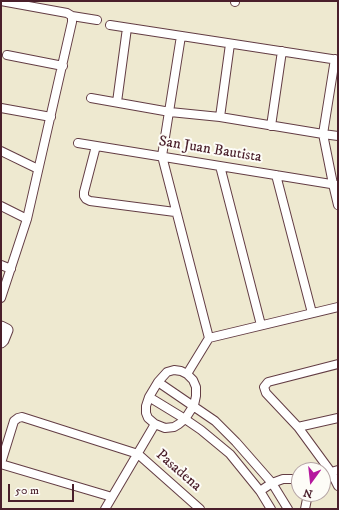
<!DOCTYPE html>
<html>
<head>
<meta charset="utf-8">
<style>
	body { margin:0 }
	#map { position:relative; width:339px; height:510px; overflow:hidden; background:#eee9d0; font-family:"IM FELL DW Pica",serif }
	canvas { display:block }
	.frame { position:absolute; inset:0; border:2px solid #4a1f2b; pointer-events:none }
	.north { position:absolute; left:291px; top:462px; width:40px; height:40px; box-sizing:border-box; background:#fdfcf7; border:1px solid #b5a4a5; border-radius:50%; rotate:195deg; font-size:11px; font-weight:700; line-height:16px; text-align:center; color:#4a1f2b }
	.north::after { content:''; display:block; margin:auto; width:14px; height:18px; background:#b5179e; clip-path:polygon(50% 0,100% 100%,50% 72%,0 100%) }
	.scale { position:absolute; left:8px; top:484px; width:66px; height:18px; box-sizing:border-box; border:2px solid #4a1f2b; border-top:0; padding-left:5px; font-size:12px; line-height:14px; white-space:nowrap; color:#4a1f2b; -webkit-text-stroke:3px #fdfcf7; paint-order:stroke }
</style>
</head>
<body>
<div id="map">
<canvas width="339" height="510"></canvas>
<div class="frame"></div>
<div class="north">N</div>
<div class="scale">50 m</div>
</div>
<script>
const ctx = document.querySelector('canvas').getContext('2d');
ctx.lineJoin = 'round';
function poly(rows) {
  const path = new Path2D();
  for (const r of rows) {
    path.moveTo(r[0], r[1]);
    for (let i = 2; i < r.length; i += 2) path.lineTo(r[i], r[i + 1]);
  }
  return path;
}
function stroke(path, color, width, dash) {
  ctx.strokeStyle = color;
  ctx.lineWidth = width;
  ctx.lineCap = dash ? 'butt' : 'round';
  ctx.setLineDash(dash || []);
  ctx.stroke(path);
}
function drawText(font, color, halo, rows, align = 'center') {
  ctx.font = font + ' "IM FELL DW Pica",serif';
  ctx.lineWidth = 4;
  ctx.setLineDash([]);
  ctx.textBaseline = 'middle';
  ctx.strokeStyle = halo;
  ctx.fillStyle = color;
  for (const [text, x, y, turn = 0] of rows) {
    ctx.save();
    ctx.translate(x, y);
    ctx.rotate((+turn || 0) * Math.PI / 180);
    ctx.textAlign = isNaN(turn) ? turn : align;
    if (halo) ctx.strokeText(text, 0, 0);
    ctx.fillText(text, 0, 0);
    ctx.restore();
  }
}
const street = poly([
	[1,1,67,13,72,16,72,22,27,219,1,298],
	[235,2,235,1],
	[72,16,97,20],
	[110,25,338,60],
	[181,36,162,156,209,338,187,374],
	[7,55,63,66],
	[335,59,323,134,338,136],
	[91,98,170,112,220,117,323,134,333,184,338,205],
	[117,102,127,28],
	[1,108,51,117],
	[220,117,230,44],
	[271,126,282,51],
	[78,143,337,185],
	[96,146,84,192,84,196,86,199,90,201,175,212],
	[1,151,38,169],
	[220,166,261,325],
	[276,175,312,313],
	[1,206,27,219],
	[1,265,11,269],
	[209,338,338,307],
	[338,364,268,382,264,387,266,393,298,427,338,418],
	[149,397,185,419,194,405,196,396,196,387,193,380,187,374,181,371,174,370,167,372,158,382],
	[298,427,331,472,338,486],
	[1,463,14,421,18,418,22,417,138,454,200,509],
	[1,464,112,497],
	[323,477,331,472,338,470],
	[260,491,272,483,283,479,292,479,299,483],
	[105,509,155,424],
	[271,509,260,491,230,454,201,430,185,419,179,424,174,427,165,428,155,424,148,418,146,413,146,406,149,397,158,382,215,421,236,442,272,483,288,509],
	[305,509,307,499,306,494]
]);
const secondary = poly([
	[1,327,7,330,3,340,1,342]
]);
stroke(street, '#633d44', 10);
stroke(secondary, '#633d44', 13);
stroke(street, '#fff', 8);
stroke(secondary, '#fff', 11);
drawText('15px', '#4a1f2b', '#fdfcf7', [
	["San Juan Bautista",210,150,9],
	["Pasadena",178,471,41]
]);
</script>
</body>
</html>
